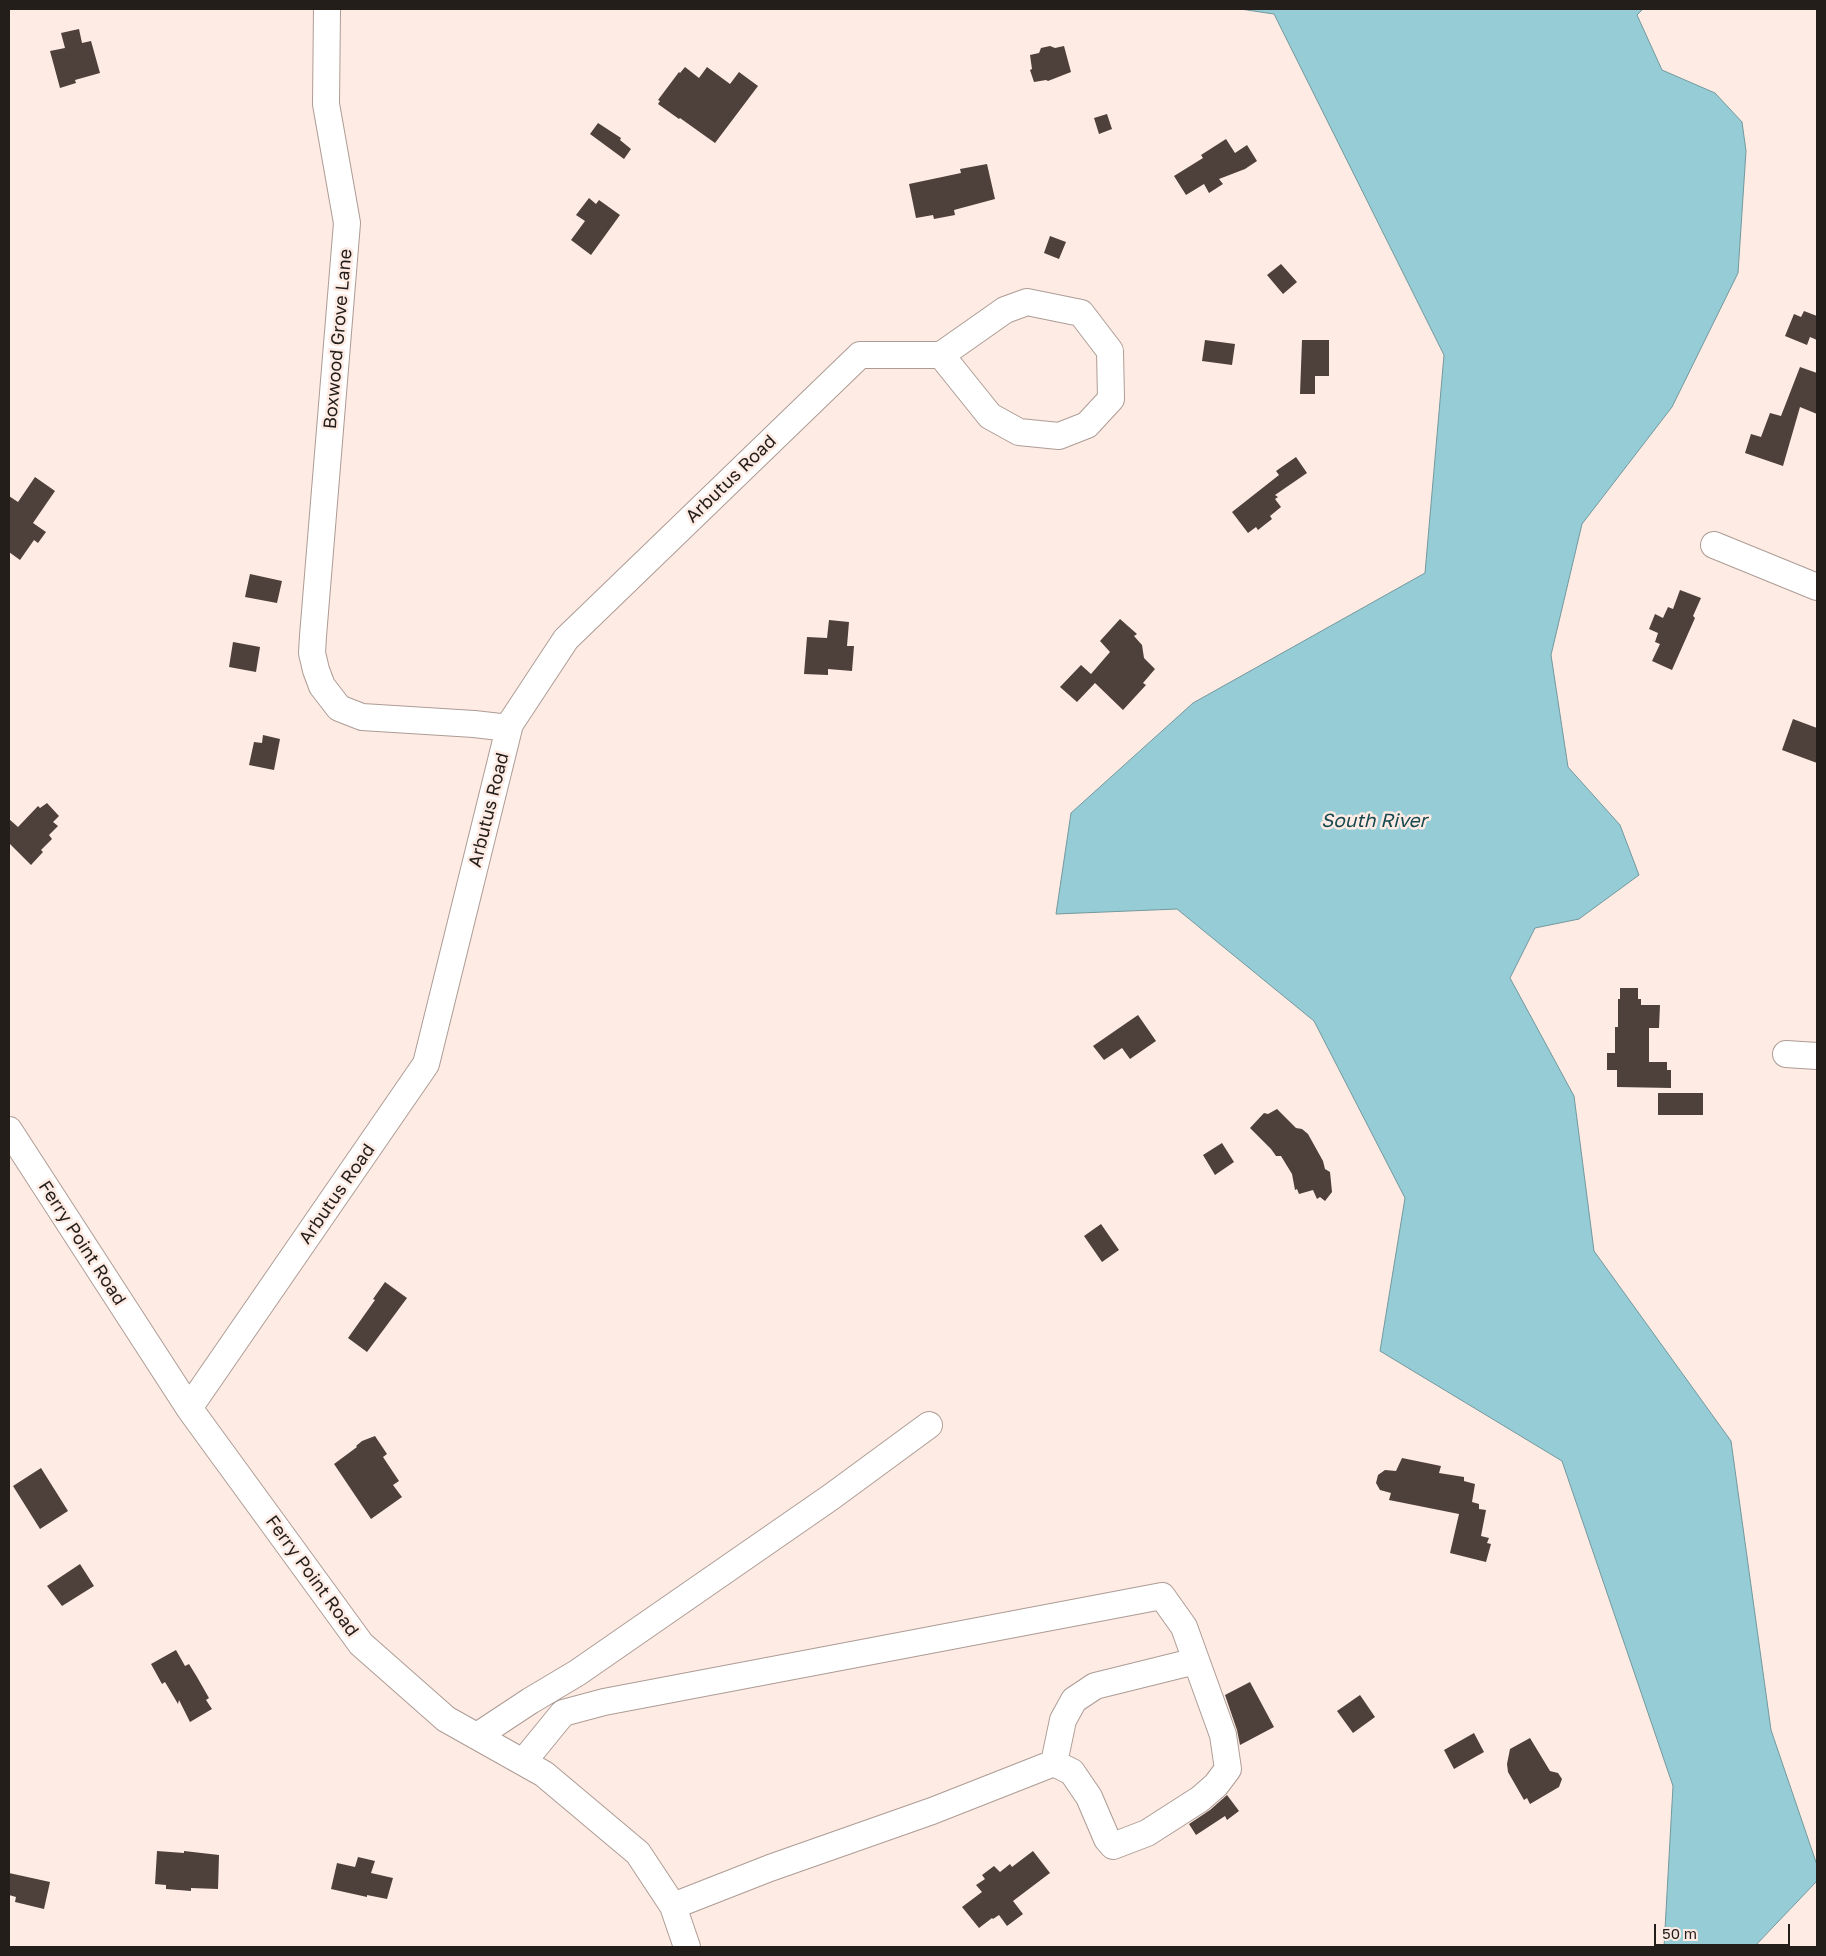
<!DOCTYPE html>
<html>
<head>
<meta charset="utf-8">
<style>
	body { margin:0 }
	#map { position:relative; width:1826px; height:1956px; overflow:hidden; background:#fdebe4; font-family:"Golos Text",sans-serif }
	canvas { display:block }
	.frame { position:absolute; inset:0; border:10px solid #241e1b; pointer-events:none }
	.scale { position:absolute; left:1654px; top:1924px; width:136px; height:22px; box-sizing:border-box; border:2px solid #241e1b; border-top:0; padding-left:6px; font-size:15px; line-height:18px; white-space:nowrap; color:#241e1b; -webkit-text-stroke:4px #fdebe4; paint-order:stroke }
</style>
</head>
<body>
<div id="map">
<canvas width="1826" height="1956"></canvas>
<div class="frame"></div>
<div class="scale">50 m</div>
</div>
<script>
const ctx = document.querySelector('canvas').getContext('2d');
ctx.lineJoin = 'round';
function paint(path, color) {
  ctx.fillStyle = color;
  ctx.fill(path, 'evenodd');
}
function poly(rows) {
  const path = new Path2D();
  for (const r of rows) {
    path.moveTo(r[0], r[1]);
    for (let i = 2; i < r.length; i += 2) path.lineTo(r[i], r[i + 1]);
  }
  return path;
}
function stroke(path, color, width, dash) {
  ctx.strokeStyle = color;
  ctx.lineWidth = width;
  ctx.lineCap = dash ? 'butt' : 'round';
  ctx.setLineDash(dash || []);
  ctx.stroke(path);
}
function drawText(font, color, halo, rows, align = 'center') {
  ctx.font = font + ' "Golos Text",sans-serif';
  ctx.lineWidth = 5;
  ctx.setLineDash([]);
  ctx.textBaseline = 'middle';
  ctx.strokeStyle = halo;
  ctx.fillStyle = color;
  for (const [text, x, y, turn = 0] of rows) {
    ctx.save();
    ctx.translate(x, y);
    ctx.rotate((+turn || 0) * Math.PI / 180);
    ctx.textAlign = isNaN(turn) ? turn : align;
    if (halo) ctx.strokeText(text, 0, 0);
    ctx.fillText(text, 0, 0);
    ctx.restore();
  }
}
const water = poly([
	[1240,9,1643,9,1637,15,1662,70,1715,93,1742,122,1746,151,1738,273,1672,407,1582,524,1551,655,1568,767,1620,825,1639,875,1579,919,1535,928,1510,978,1574,1096,1594,1251,1731,1441,1771,1730,1817,1865,1817,1881,1754,1947,1664,1947,1673,1786,1562,1461,1380,1351,1405,1198,1314,1021,1177,909,1056,914,1071,813,1193,703,1425,573,1444,355,1274,14,1240,9]
]);
paint(water, '#95ccd5');
stroke(water, '#73989d', 1);
paint(poly([
	[79,29,82,43,91,41,100,73,75,80,76,83,60,88,50,51,65,48,61,33],
	[1050,46,1055,48,1064,46,1071,72,1048,81,1046,80,1034,82,1030,70,1032,69,1030,55,1039,53,1041,48],
	[685,67,699,78,707,67,730,84,739,72,758,86,715,143,680,118,679,119,658,104,660,101,658,100,679,72,680,73],
	[1107,114,1112,129,1099,134,1094,118],
	[598,123,621,138,620,140,631,149,624,159,590,134],
	[1226,139,1235,153,1247,145,1257,161,1245,169,1219,179,1223,184,1209,193,1204,184,1186,195,1174,176,1203,158,1201,155],
	[987,164,995,199,954,210,955,215,934,219,933,215,916,218,909,184,961,173,960,169],
	[589,198,596,204,599,200,620,215,591,255,571,240,585,221,576,215],
	[1050,236,1066,242,1059,259,1044,253],
	[1281,264,1297,282,1283,294,1267,275],
	[1804,311,1817,316,1817,340,1810,337,1807,345,1785,336,1794,314,1801,317],
	[1205,340,1235,344,1232,365,1202,361],
	[1302,340,1329,340,1329,376,1315,376,1315,394,1300,394],
	[1800,367,1817,373,1817,414,1800,407,1783,466,1745,453,1751,434,1761,437,1770,413,1781,416],
	[1296,457,1307,473,1275,495,1278,497,1275,499,1281,507,1270,516,1272,519,1258,530,1256,527,1248,533,1232,512,1279,475,1276,471],
	[35,477,55,491,33,523,46,532,38,543,34,540,20,560,9,552,9,496,18,502],
	[250,574,282,581,277,603,245,597],
	[1680,590,1701,598,1693,616,1695,618,1672,670,1652,661,1660,644,1655,642,1658,633,1649,629,1655,614,1663,618,1668,607,1673,609],
	[1120,619,1137,634,1134,636,1142,645,1144,658,1155,669,1143,683,1146,685,1123,710,1095,683,1077,702,1060,687,1081,665,1091,674,1110,652,1100,641],
	[829,620,849,622,847,646,854,646,852,671,828,669,828,675,804,674,807,637,827,638],
	[233,642,260,647,256,672,229,667],
	[1793,719,1817,728,1817,763,1782,750],
	[263,735,280,739,274,770,249,765,254,742,262,743],
	[47,803,59,816,53,822,58,826,49,835,52,839,41,850,43,852,31,865,9,843,9,819,18,827,38,806,40,808],
	[1620,988,1638,988,1638,999,1641,999,1641,1005,1660,1005,1659,1028,1649,1028,1649,1062,1667,1062,1667,1070,1671,1070,1671,1088,1617,1087,1617,1070,1607,1070,1607,1053,1615,1053,1615,1027,1618,1027,1618,999,1620,999],
	[1138,1015,1156,1041,1130,1059,1122,1048,1104,1060,1093,1046],
	[1658,1093,1703,1093,1703,1115,1658,1115],
	[1277,1109,1296,1128,1302,1129,1308,1134,1323,1161,1325,1169,1330,1172,1332,1192,1325,1201,1320,1197,1317,1199,1313,1190,1299,1194,1297,1189,1295,1190,1292,1174,1281,1156,1276,1156,1271,1149,1250,1128,1264,1113,1268,1114],
	[1222,1143,1234,1162,1215,1175,1203,1155],
	[1101,1224,1119,1250,1102,1262,1084,1236],
	[385,1282,407,1298,367,1352,348,1338,375,1300,373,1299],
	[375,1436,387,1454,383,1457,399,1481,393,1485,402,1497,371,1519,334,1464,357,1447,356,1446,362,1441],
	[1402,1458,1441,1466,1439,1473,1464,1477,1464,1481,1475,1484,1472,1502,1479,1504,1479,1509,1486,1510,1481,1536,1489,1538,1487,1543,1491,1544,1486,1562,1450,1553,1459,1514,1389,1500,1391,1493,1380,1490,1376,1483,1378,1475,1385,1470,1396,1471],
	[41,1468,68,1511,40,1529,13,1486],
	[80,1564,94,1586,62,1606,47,1586],
	[176,1650,185,1666,189,1664,197,1677,209,1698,206,1700,212,1709,190,1722,179,1700,178,1704,165,1682,162,1684,151,1664],
	[1250,1682,1274,1727,1240,1745,1237,1730,1225,1695],
	[1360,1695,1375,1717,1353,1733,1337,1711],
	[1474,1733,1484,1752,1454,1769,1444,1750],
	[1530,1738,1550,1771,1558,1773,1562,1779,1559,1787,1530,1804,1527,1798,1524,1800,1508,1772,1507,1764,1510,1749],
	[1227,1795,1239,1811,1227,1820,1225,1816,1196,1835,1189,1824,1210,1810],
	[157,1851,184,1853,184,1851,219,1855,218,1889,191,1888,191,1891,166,1889,166,1885,155,1884],
	[1033,1851,1050,1873,1013,1901,1023,1914,1007,1926,999,1915,993,1919,992,1918,979,1928,962,1907,982,1892,976,1885,985,1879,982,1875,994,1866,1000,1872,1010,1864,1012,1867],
	[358,1857,375,1861,371,1873,393,1878,387,1899,367,1895,367,1897,331,1889,337,1863,355,1867],
	[9,1873,50,1882,44,1909,15,1902,16,1897,9,1895]
]), '#4e403a');
const minor = poly([
	[327,9,326,104,347,223,313,636,312,653,316,670,322,686,339,708,362,717,474,724,509,728],
	[1714,545,1817,587],
	[1786,1054,1817,1056],
	[9,1130,189,1408,361,1644,446,1719,544,1774,638,1853,673,1906,687,1947],
	[189,1408,426,1064,510,724,566,639,860,355,941,355,1005,310,1027,302,1081,313,1110,351,1111,399,1087,425,1059,436,1019,432,990,416,941,355],
	[477,1736,530,1701,577,1673,831,1497,929,1425],
	[523,1762,563,1713,604,1702,1162,1596,1184,1627,1223,1735,1228,1769,1216,1785,1200,1799,1147,1833,1113,1846,1107,1839,1089,1797,1072,1772,1054,1763,932,1811,770,1868,673,1906],
	[1054,1763,1063,1720,1074,1700,1095,1686,1196,1661]
]);
stroke(minor, '#ad9c95', 28);
stroke(minor, '#fff', 26);
drawText('18px', '#241e1b', '#fdebe4', [
	["Boxwood Grove Lane",338,339,-85],
	["Arbutus Road",731,479,-44],
	["Arbutus Road",489,810,-76],
	["Arbutus Road",337,1194,-55],
	["Ferry Point Road",82,1243,57],
	["Ferry Point Road",312,1576,54]
]);
drawText('italic 19px', '#184951', '#fdebe4', [
	["South River",1374,821]
]);
</script>
</body>
</html>
